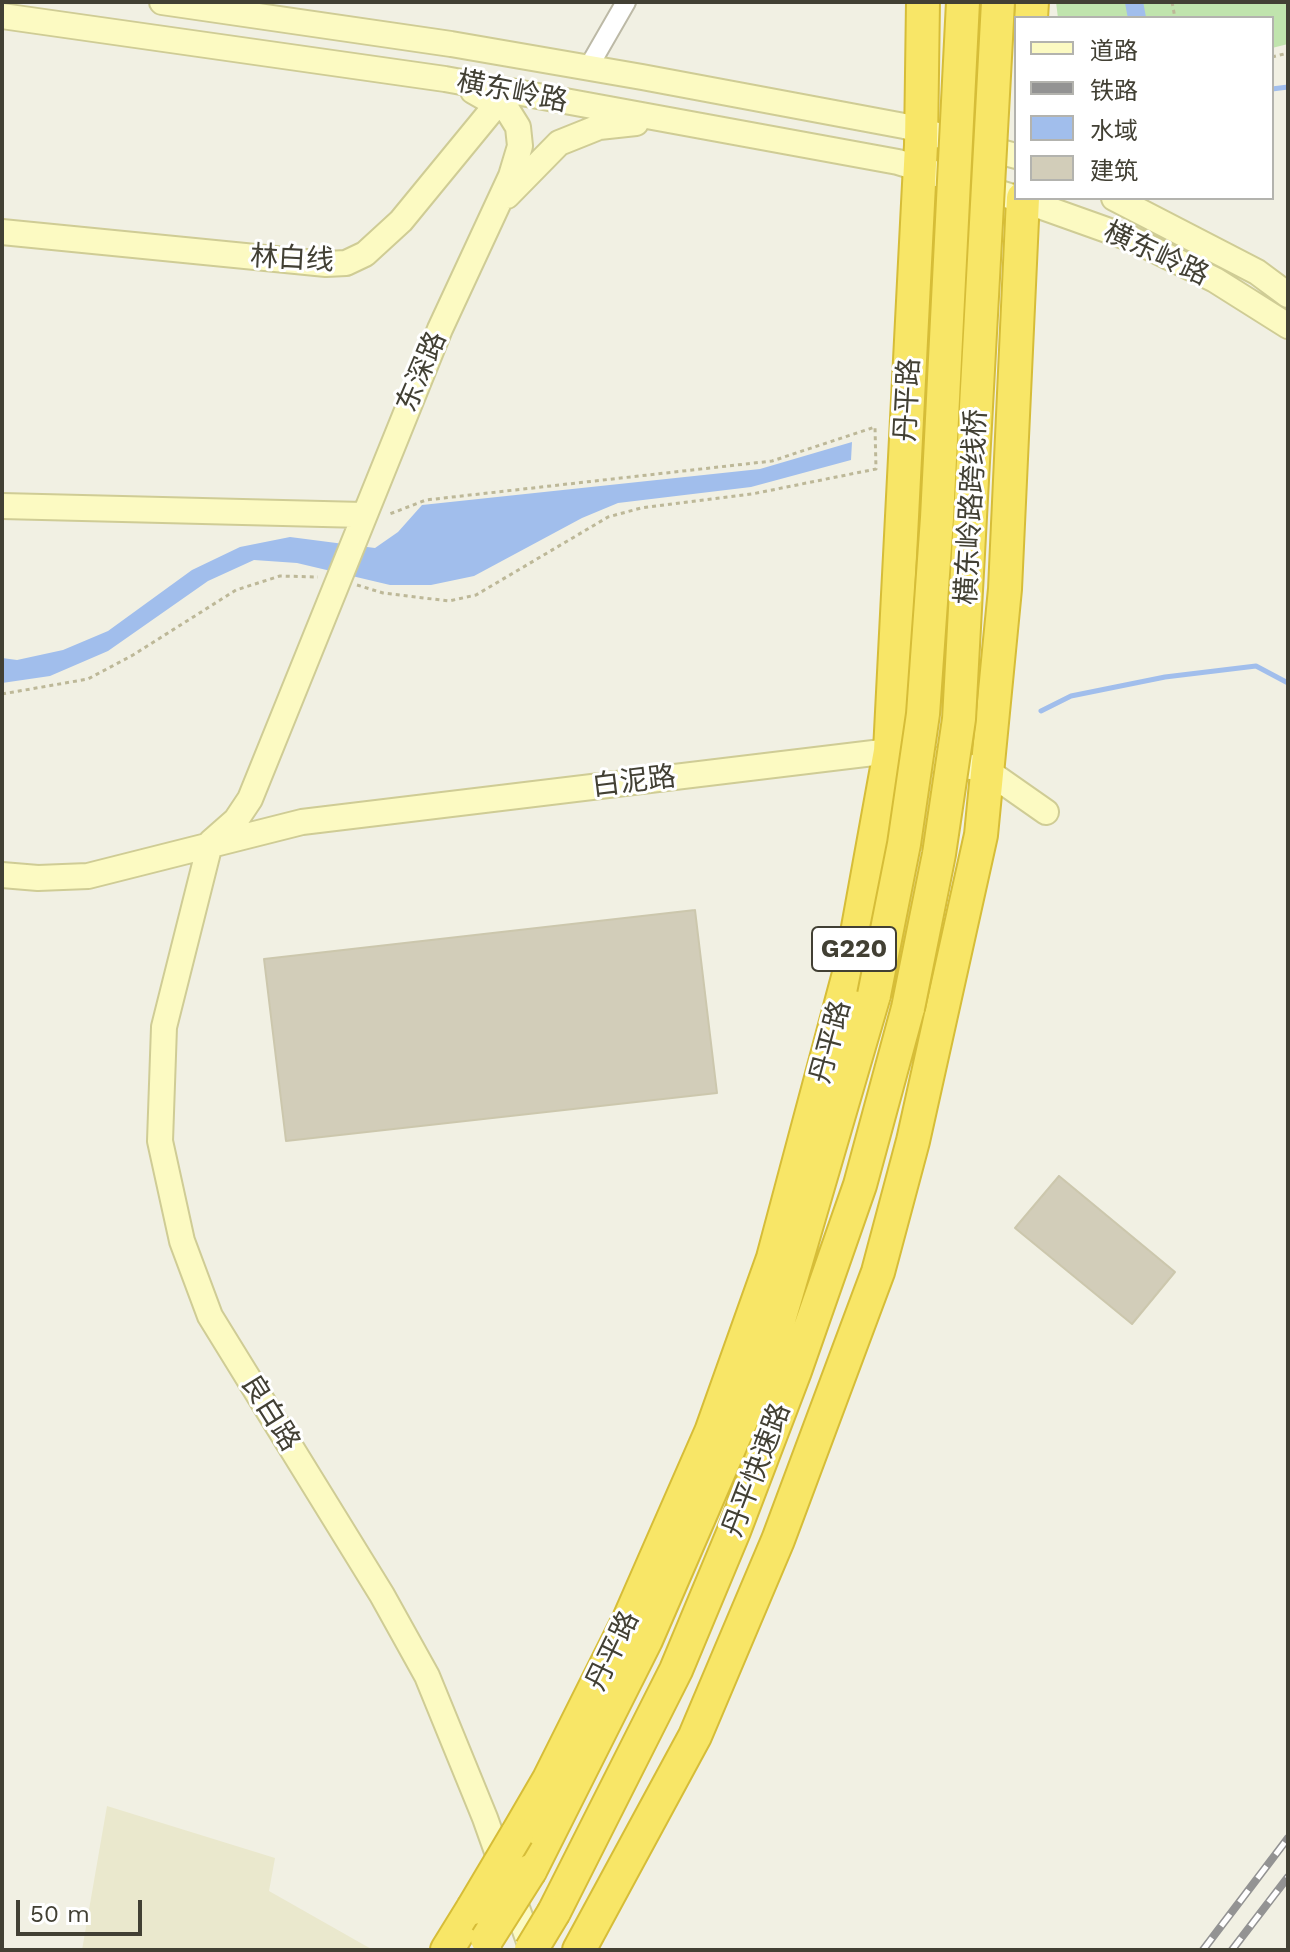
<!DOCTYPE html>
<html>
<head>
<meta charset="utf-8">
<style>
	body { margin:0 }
	#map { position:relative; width:1290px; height:1952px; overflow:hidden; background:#f1f0e3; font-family:"Work Sans","Noto Sans SC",sans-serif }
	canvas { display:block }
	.frame { position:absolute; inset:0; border:4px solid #424034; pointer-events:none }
	.legend { position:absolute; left:1014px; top:16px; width:260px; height:184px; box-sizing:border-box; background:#fff; border:2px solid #b3b3ae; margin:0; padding:10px 14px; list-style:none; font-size:24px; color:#424034 }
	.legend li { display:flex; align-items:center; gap:16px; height:40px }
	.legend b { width:40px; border:2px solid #b3b3ae }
	.scale { position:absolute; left:16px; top:1900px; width:126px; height:36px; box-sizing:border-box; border:4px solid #424034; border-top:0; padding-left:10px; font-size:24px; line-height:28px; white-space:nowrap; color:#424034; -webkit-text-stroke:6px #fff; paint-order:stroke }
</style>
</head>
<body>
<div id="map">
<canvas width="1290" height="1952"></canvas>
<div class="frame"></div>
<ul class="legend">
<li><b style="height:10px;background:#fcfac2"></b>道路</li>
<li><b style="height:10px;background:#939393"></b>铁路</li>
<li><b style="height:22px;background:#a1beec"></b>水域</li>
<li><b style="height:22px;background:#d2cdb9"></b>建筑</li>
</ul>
<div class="scale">50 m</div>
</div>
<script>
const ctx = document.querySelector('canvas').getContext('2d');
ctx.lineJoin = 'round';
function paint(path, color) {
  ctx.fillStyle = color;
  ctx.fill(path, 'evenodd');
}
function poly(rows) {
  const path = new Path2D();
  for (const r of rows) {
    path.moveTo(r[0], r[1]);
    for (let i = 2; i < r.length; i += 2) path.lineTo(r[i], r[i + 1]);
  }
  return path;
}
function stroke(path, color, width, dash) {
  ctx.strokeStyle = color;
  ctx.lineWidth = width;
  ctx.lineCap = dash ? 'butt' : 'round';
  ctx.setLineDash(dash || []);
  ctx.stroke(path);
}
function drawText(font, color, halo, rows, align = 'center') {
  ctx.font = font + ' "Work Sans","Noto Sans SC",sans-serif';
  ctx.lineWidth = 6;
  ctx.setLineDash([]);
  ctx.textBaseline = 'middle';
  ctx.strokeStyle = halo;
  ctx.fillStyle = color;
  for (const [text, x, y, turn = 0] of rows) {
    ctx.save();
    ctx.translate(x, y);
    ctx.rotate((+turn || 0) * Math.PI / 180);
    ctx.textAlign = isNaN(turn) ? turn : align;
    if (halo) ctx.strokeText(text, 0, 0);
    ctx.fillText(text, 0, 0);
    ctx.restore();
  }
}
paint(poly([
	[107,1806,275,1858,269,1891,373,1950,82,1950]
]), '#eae8cd');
paint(poly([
	[1056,2,1288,2,1288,44,1272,48,1272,18,1058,18]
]), '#c0e4ad');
paint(poly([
	[852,442,851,460,751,487,618,503,582,518,474,576,431,585,390,585,297,563,254,560,208,581,108,651,50,676,2,683,2,658,17,660,63,650,108,631,192,570,240,547,290,537,375,548,398,532,422,505,760,469]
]), '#a1beec');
stroke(poly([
	[1272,89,1288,87],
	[1041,711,1071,696,1165,677,1256,666,1288,683]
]), '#a1beec', 5);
stroke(poly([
	[1134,2,1137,18]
]), '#a1beec', 18);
const building = poly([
	[695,910,717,1093,286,1141,264,959,695,910],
	[1059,1176,1175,1272,1132,1324,1015,1228,1059,1176]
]);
paint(building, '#d2cdb9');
stroke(building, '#ccc7ad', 2);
const street = poly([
	[588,68,626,2]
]);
const secondary = poly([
	[162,2,451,44,642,77,904,126,1016,156],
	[2,16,445,79,898,162,1016,198],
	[507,196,559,143,599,127,636,123],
	[1017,198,1132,239,1215,280,1288,326],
	[1114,198,1257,272,1288,295],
	[2,232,326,264,346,263,365,254,401,221,506,93],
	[2,506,363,515],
	[211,842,236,820,250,799,440,329,511,176,520,146,518,127,508,111,473,91],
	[210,844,164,1027,160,1141,182,1241,210,1316,382,1595,427,1676,485,1818,532,1950],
	[2,875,38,878,88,876,302,822,890,751,986,770,1046,812]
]);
const highway = poly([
	[1031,18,1032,2],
	[517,1834,549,1779,629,1619,711,1432,773,1258,851,966,890,751,921,145,923,2],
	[530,1871,646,1640,767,1361,874,995],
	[554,1912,676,1670,734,1531,795,1371,860,1185,908,1008],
	[447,1950,473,1908],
	[579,1950,695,1736,778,1540,878,1272,913,1141,981,835,1005,589,1023,198]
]);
stroke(street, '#bcb9a6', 22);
stroke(secondary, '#cfcc95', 28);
stroke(highway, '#d6bd38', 36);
stroke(poly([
	[1172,2,1175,18],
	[1272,57,1288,53],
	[357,585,383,593,449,601,476,595,608,517,641,508,752,494,876,469,875,427,772,461,426,500,387,515],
	[2,694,88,679,133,655,236,590,280,576,318,577]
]), '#bdb898', 3, [4, 4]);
stroke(street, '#fff', 18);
stroke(secondary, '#fcfac2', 24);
stroke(highway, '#f8e667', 32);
const rail = poly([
	[1203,1950,1288,1838],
	[1232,1950,1288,1877]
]);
stroke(rail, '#939393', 8);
stroke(rail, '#fff', 5, [15]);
const highwayBridge = poly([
	[874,995,904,844,923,714,937,518,963,2],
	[908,1008,939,854,959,719,998,2],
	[473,1908,517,1834],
	[487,1939,530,1871],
	[531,1950,554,1912]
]);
stroke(highwayBridge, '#d6bd38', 36, []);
stroke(highwayBridge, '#f8e667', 32);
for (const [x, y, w] of [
	[854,949,84]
]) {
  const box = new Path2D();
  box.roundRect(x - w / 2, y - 22, w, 44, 6);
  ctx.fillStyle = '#fff';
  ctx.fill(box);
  stroke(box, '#424034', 2);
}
drawText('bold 26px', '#424034', null, [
	["G220",854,949]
]);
drawText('28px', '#424034', '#fff', [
	["横东岭路",512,92,11],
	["横东岭路",1156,254,25],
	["林白线",292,259,3],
	["东深路",422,372,-67],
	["丹平路",908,400,-87],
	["横东岭路跨线桥",972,507,-87],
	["白泥路",634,782,-7],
	["丹平路",831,1042,-75],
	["良白路",270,1413,58],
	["丹平快速路",757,1470,-69],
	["丹平路",613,1651,-64]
]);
</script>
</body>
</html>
